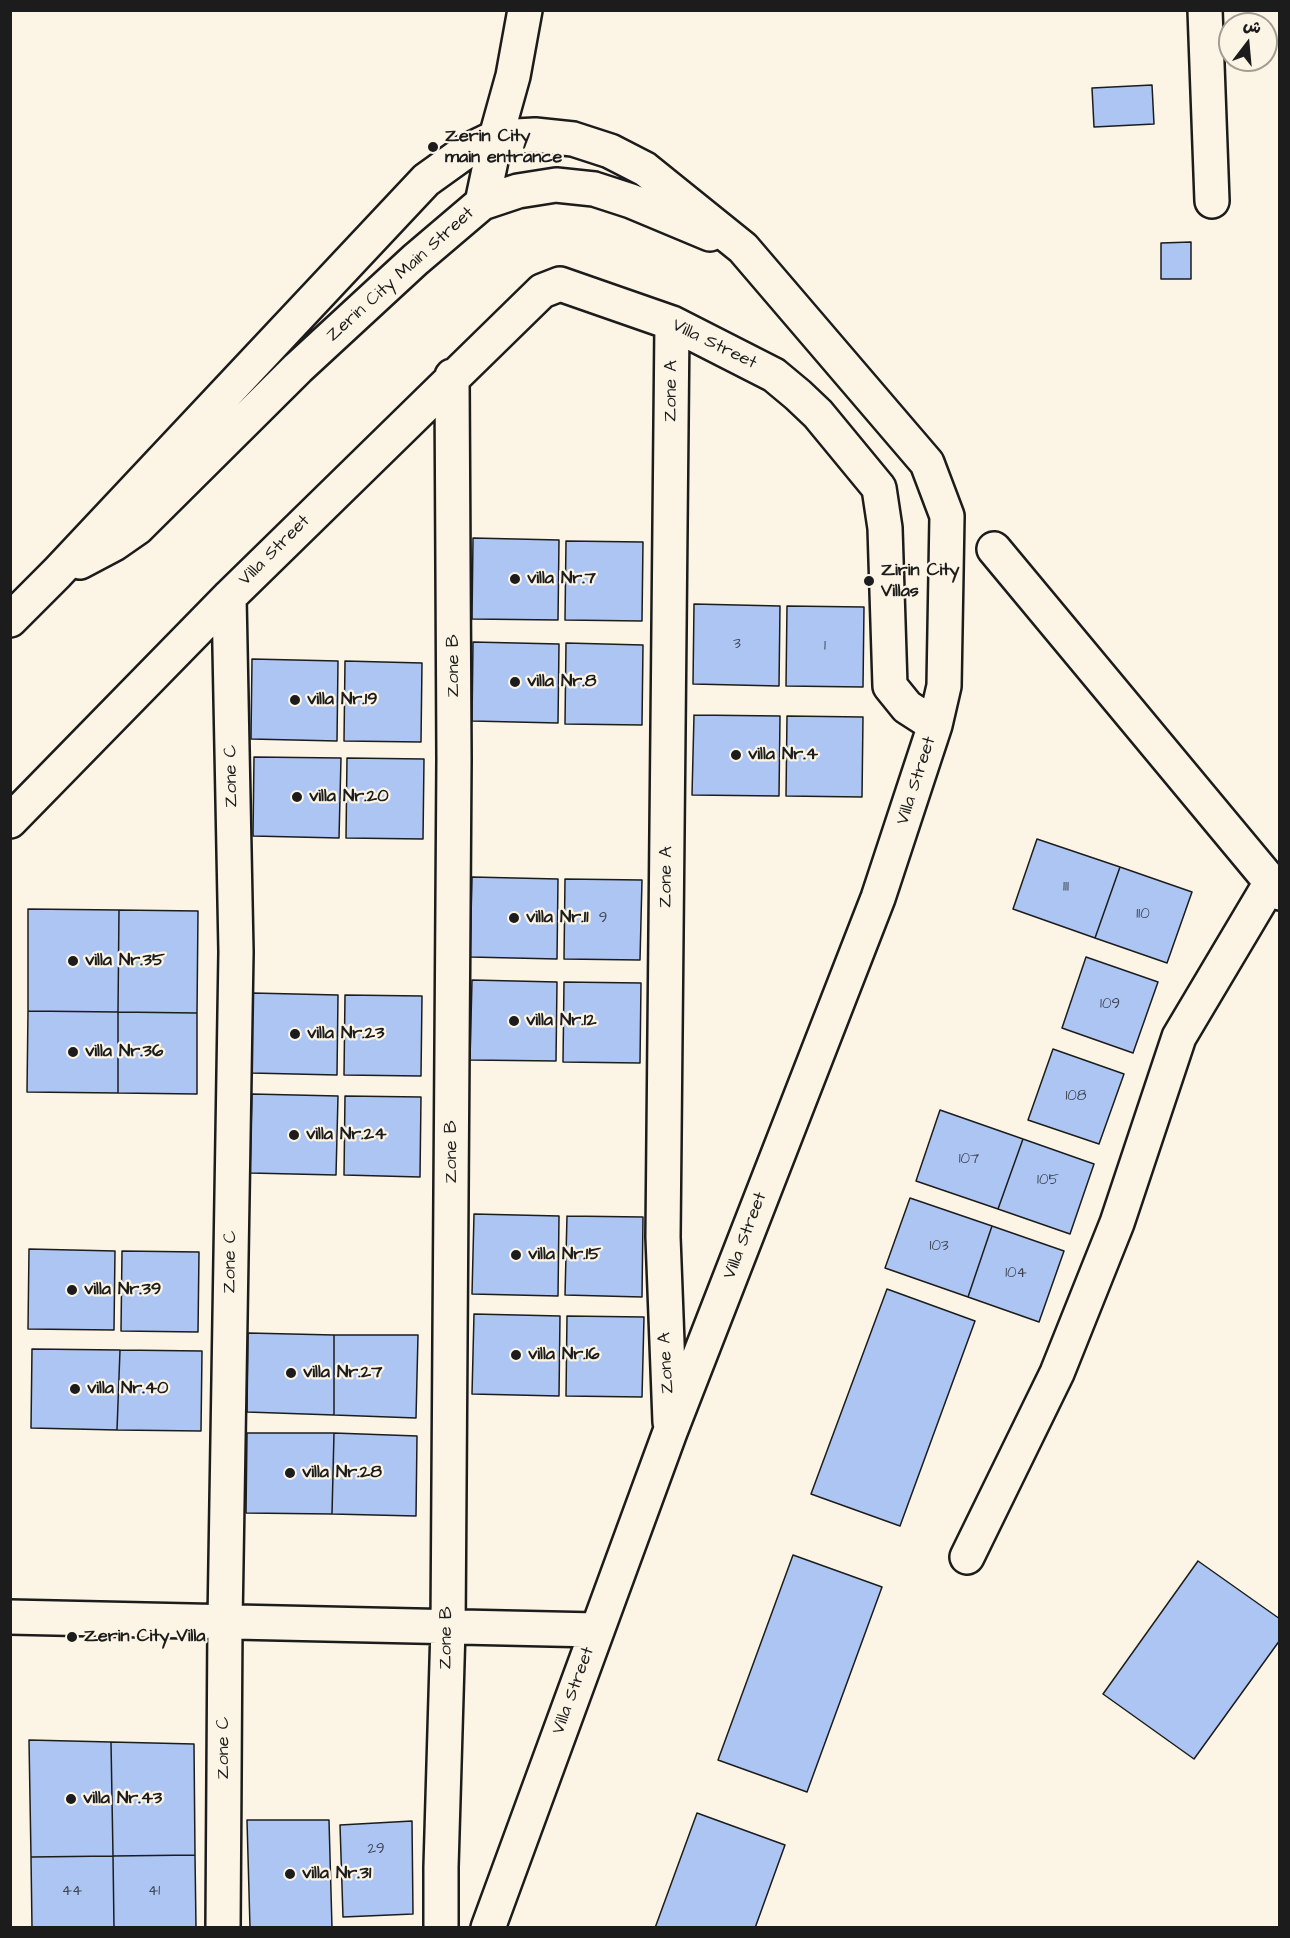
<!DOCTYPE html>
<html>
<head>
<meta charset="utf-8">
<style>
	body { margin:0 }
	#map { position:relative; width:1290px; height:1938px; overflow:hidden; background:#fcf5e5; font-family:"Architects Daughter","Playpen Sans Arabic",sans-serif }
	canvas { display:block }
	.frame { position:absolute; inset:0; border:12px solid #1c1c1c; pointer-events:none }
	.north { position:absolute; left:1218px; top:12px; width:60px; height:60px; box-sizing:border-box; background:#fcf5e5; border:2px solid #a29e95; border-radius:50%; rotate:16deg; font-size:16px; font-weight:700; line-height:24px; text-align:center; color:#1c1c1c }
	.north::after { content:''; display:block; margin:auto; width:21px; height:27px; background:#1c1c1c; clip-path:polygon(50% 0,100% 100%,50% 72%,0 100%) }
</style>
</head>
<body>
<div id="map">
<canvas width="1290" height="1938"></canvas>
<div class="frame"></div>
<div class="north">ش</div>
</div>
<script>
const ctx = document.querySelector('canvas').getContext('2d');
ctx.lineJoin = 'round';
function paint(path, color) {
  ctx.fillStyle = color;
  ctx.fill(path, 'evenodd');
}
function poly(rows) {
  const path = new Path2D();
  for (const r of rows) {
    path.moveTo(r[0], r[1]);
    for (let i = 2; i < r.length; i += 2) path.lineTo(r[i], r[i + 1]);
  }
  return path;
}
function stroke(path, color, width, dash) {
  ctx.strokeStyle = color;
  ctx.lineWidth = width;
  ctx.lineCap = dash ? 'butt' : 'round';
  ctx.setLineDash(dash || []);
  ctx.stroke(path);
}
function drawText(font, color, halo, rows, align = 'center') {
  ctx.font = font + ' "Architects Daughter",sans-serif';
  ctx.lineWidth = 4.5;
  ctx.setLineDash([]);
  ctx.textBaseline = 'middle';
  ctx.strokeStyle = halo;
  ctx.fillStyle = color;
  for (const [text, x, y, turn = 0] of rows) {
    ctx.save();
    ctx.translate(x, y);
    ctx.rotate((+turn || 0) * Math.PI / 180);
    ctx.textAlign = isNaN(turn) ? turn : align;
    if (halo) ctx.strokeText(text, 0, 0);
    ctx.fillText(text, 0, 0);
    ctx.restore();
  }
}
const building = poly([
	[1152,85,1154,124,1094,127,1092,88,1152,85],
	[1191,242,1191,279,1161,279,1161,243,1191,242],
	[473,538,559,540,558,620,472,619,473,538],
	[566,541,643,542,642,621,565,620,566,541],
	[694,604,780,606,779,686,693,684,694,604],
	[787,606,864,607,863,687,786,686,787,606],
	[473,642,559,644,558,723,472,721,473,642],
	[566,643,643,645,642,725,565,724,566,643],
	[252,659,338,661,337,741,251,739,252,659],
	[345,661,422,663,421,742,344,741,345,661],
	[694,715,780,716,779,796,692,795,694,715],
	[787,716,863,717,862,797,786,796,787,716],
	[254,757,341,758,339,838,253,836,254,757],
	[347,758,424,759,423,839,346,838,347,758],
	[1037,839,1120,867,1095,938,1013,909,1037,839],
	[1120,867,1192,892,1167,963,1095,938,1120,867],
	[472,877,558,879,557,959,470,957,472,877],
	[565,879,642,880,640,960,564,959,565,879],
	[28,909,119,910,118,1012,28,1011,28,909],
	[119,910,198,911,197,1013,118,1012,119,910],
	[1086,957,1158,982,1133,1053,1062,1028,1086,957],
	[472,980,557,982,556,1061,470,1060,472,980],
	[564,982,641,983,640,1063,563,1062,564,982],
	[252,993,338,995,337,1075,251,1073,252,993],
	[345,995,422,996,421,1076,344,1075,345,995],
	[28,1011,118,1012,118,1093,27,1092,28,1011],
	[118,1012,197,1013,197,1094,118,1093,118,1012],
	[1053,1049,1124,1074,1099,1144,1028,1120,1053,1049],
	[252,1094,338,1096,336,1175,250,1173,252,1094],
	[345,1096,421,1097,420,1177,344,1175,345,1096],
	[940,1110,1023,1139,998,1209,916,1181,940,1110],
	[1023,1139,1094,1164,1070,1234,998,1209,1023,1139],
	[910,1198,992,1226,968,1297,885,1268,910,1198],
	[474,1214,559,1216,558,1296,472,1294,474,1214],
	[567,1216,643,1217,642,1297,565,1295,567,1216],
	[992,1226,1064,1251,1039,1322,968,1297,992,1226],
	[29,1249,115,1251,114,1330,28,1329,29,1249],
	[122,1251,199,1252,198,1332,121,1331,122,1251],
	[887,1289,975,1321,900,1526,811,1494,887,1289],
	[474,1314,560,1316,559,1396,472,1394,474,1314],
	[567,1316,644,1317,642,1397,566,1396,567,1316],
	[248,1333,334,1335,334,1415,247,1412,248,1333],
	[334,1335,418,1335,416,1418,334,1415,334,1335],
	[32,1349,120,1350,117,1430,31,1428,32,1349],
	[120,1350,202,1351,201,1431,117,1430,120,1350],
	[247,1433,334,1433,332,1514,246,1513,247,1433],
	[334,1433,417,1436,416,1516,332,1514,334,1433],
	[793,1555,882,1587,807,1792,718,1760,793,1555],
	[1198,1561,1280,1619,1280,1640,1194,1759,1103,1694,1198,1561],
	[29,1740,111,1742,113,1856,31,1857,29,1740],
	[111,1742,194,1744,195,1855,113,1856,111,1742],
	[697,1813,785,1845,755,1928,655,1928,697,1813],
	[247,1820,329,1820,332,1928,250,1928,247,1820],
	[412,1821,413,1914,343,1917,340,1825,412,1821],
	[195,1855,196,1928,114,1928,113,1856,195,1855],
	[113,1856,114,1928,32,1928,31,1857,113,1856]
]);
paint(building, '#acc5f3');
stroke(building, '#1c1c1c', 1.5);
const minor = poly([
	[1205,10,1212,201],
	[482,203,496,137,513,76,525,10],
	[994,549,1280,893],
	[80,562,114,544,137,528,298,368,415,260,482,203,518,191,556,185,594,189,631,201,710,234],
	[10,620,57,573,426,180,465,152,496,137,535,135,573,139,610,151,645,169,743,248,927,463,947,516,944,686,935,725],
	[10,821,229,597,542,291,560,284,672,323,774,375,798,395,818,414,879,488,885,528,890,686,907,707,935,725,878,898,670,1432,488,1928],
	[670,1422,663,1237,672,323],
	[967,1557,1057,1373,1117,1223,1179,1037,1270,884],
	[10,1617,596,1630],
	[223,1928,225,1622,236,952,229,597],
	[441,1928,441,1867,448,1628,454,759,452,376]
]);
stroke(minor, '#1c1c1c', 38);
stroke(minor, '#fcf5e5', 33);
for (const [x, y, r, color] of [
	[433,147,6,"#1c1c1c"],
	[515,579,6,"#1c1c1c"],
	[869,581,6,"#1c1c1c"],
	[515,682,6,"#1c1c1c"],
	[295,700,6,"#1c1c1c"],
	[736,755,6,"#1c1c1c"],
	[297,797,6,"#1c1c1c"],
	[514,918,6,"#1c1c1c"],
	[73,961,6,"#1c1c1c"],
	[514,1021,6,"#1c1c1c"],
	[295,1034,6,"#1c1c1c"],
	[73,1052,6,"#1c1c1c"],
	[294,1135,6,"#1c1c1c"],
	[516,1255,6,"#1c1c1c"],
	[72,1290,6,"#1c1c1c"],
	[516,1355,6,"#1c1c1c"],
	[291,1373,6,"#1c1c1c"],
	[75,1389,6,"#1c1c1c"],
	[290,1473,6,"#1c1c1c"],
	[72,1637,6,"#1c1c1c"],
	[71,1799,6,"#1c1c1c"],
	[290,1874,6,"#1c1c1c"]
]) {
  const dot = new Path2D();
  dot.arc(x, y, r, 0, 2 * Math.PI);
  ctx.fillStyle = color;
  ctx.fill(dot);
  stroke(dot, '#fcf5e5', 2);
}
drawText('15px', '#404652', null, [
	["3",737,645],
	["1",825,647],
	["111",1066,888],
	["110",1143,915],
	["9",603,919],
	["109",1110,1005],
	["108",1076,1097],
	["107",969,1160],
	["105",1048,1181],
	["103",939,1247],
	["104",1016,1274],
	["29",376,1850],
	["44",72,1892],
	["41",154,1892]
]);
drawText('bold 18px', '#1c1c1c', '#fcf5e5', [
	["Zerin City",445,137],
	["main entrance",445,158],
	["Zirin City",881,571],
	["Villas",881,592],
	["villa Nr.7",527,579],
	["villa Nr.8",527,682],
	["villa Nr.19",307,700],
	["villa Nr.4",748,755],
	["villa Nr.20",309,797],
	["villa Nr.11",526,918],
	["villa Nr.35",85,961],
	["villa Nr.12",526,1021],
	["villa Nr.23",307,1034],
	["villa Nr.36",85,1052],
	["villa Nr.24",306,1135],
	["villa Nr.15",528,1255],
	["villa Nr.39",84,1290],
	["villa Nr.16",528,1355],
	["villa Nr.27",303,1373],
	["villa Nr.40",87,1389],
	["villa Nr.28",302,1473],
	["Zerin City Villa",84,1637],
	["villa Nr.43",83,1799],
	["villa Nr.31",302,1874]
], 'left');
drawText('18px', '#1c1c1c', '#fcf5e5', [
	["Zerin City Main Street",401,275,-42],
	["Villa Street",714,345,26],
	["Zone A",672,391,-89],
	["Villa Street",275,551,-45],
	["Zone B",454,666,-90],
	["Zone C",232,776,-91],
	["Villa Street",917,781,-72],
	["Zone A",667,877,-89],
	["Zone B",452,1152,-90],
	["Villa Street",746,1236,-69],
	["Zone C",231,1262,-89],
	["Zone A",667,1363,-93],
	["Zone B",447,1638,-89],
	["Villa Street",574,1691,-70],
	["Zone C",224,1748,-90]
]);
</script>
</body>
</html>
